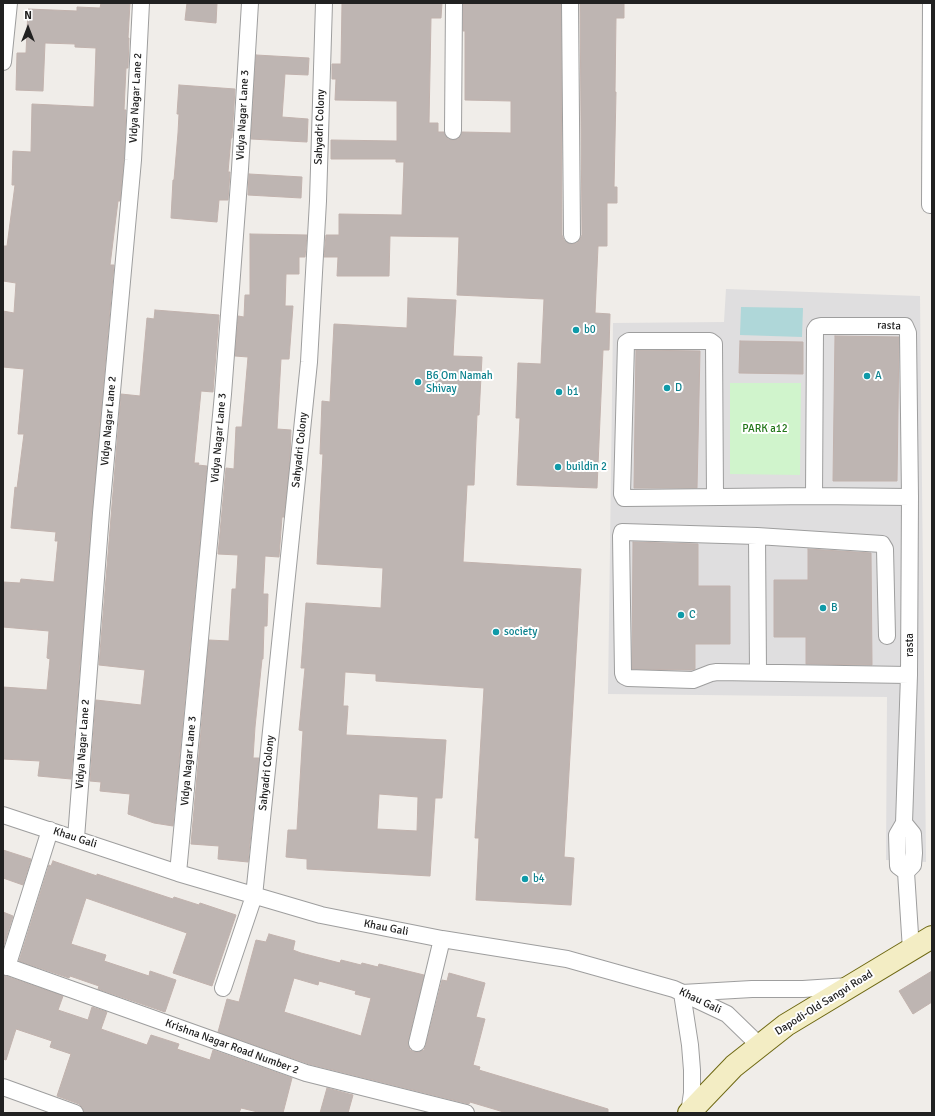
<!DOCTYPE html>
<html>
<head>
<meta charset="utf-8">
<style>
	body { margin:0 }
	#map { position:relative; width:935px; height:1116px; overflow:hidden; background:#f0ede9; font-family:Signika,sans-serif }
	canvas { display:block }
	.frame { position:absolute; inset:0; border:4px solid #212121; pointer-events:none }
	.north { position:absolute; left:8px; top:8px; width:40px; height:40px; -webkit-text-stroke:3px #fff; paint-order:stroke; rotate:0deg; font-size:11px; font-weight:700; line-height:16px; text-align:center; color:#212121 }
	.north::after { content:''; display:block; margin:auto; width:14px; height:18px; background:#212121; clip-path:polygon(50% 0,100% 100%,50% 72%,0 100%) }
</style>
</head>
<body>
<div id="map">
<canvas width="935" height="1116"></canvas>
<div class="frame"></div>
<div class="north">N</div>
</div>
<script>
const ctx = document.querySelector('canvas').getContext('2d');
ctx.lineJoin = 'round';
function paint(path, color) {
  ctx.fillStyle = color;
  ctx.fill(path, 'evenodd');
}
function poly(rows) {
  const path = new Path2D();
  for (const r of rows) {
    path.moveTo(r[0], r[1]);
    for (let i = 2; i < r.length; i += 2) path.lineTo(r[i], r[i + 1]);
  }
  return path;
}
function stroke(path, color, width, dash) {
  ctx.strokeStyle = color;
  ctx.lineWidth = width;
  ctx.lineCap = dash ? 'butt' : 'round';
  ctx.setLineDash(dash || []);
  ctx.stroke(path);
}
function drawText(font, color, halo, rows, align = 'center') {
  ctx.font = font + ' Signika,sans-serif';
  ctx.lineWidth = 4;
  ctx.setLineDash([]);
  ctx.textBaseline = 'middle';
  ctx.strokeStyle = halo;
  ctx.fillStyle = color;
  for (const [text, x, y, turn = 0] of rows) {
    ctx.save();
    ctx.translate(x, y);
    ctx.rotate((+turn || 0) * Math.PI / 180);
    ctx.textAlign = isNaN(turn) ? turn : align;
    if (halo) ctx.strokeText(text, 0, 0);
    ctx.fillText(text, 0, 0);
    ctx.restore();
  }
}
paint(poly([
	[726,289,920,296,926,862,886,860,887,697,608,694,613,323,724,322]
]), '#dfdedf');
paint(poly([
	[730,383,801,383,800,475,730,474]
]), '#d0f4cc');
paint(poly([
	[741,307,803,308,802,337,740,335]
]), '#afd7d9');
const building = poly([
	[101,3,130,3,128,38,129,38,128,68,126,68,124,110,126,110,124,159,120,201,118,201,110,265,114,265,92,512,71,779,38,776,40,761,3,759,3,687,47,690,50,659,47,658,49,631,3,627,3,582,20,583,21,579,54,582,58,541,55,541,56,532,11,528,15,487,17,488,24,434,18,434,24,369,3,367,3,311,14,313,16,283,3,281,3,246,7,246,15,185,12,185,13,151,31,152,32,104,94,107,96,48,75,47,75,44,45,43,43,91,16,90,17,53,26,53,28,9,77,11,77,7,100,8,101,3],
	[187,3,217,3,216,23,185,20,187,3],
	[342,3,442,3,441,18,431,18,429,123,438,123,438,132,444,132,448,139,453,140,458,139,462,132,511,133,511,101,465,100,465,31,463,31,463,4,561,3,562,235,564,240,568,243,572,244,577,243,580,239,582,235,580,3,624,3,624,18,616,18,615,92,616,92,614,187,617,187,617,203,607,203,607,246,598,246,595,313,610,314,609,350,603,350,597,488,517,485,520,418,516,418,518,363,541,364,544,299,457,295,459,237,390,236,389,276,337,276,338,257,324,257,326,235,339,235,339,214,402,215,404,162,396,162,396,159,331,159,331,140,397,141,397,101,335,100,336,79,332,79,332,64,341,64,342,3],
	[256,55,309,58,308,75,285,74,282,117,308,119,307,142,251,139,256,55],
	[179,85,235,89,232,138,231,138,228,172,230,172,228,200,219,200,217,222,171,218,173,180,174,180,178,133,179,114,177,114,179,85],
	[249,174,302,177,301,198,248,195,249,174],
	[250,234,307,235,305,257,299,257,299,274,286,274,285,306,293,306,289,359,281,359,277,429,291,430,290,458,284,517,282,517,279,557,265,556,263,594,268,594,267,626,264,626,263,659,262,659,255,727,253,758,259,758,248,862,218,859,219,846,191,844,209,640,229,641,232,589,236,589,238,555,218,554,226,468,234,469,236,427,242,427,248,357,235,356,238,316,244,317,245,295,250,295,250,234],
	[408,298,456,300,453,356,482,357,479,415,477,415,474,485,467,485,463,562,581,569,564,857,574,858,571,905,476,900,479,838,475,838,484,688,376,681,376,674,345,672,343,706,348,706,346,735,446,740,442,798,435,798,430,876,307,869,307,859,286,857,288,830,297,830,303,731,299,730,305,668,301,668,306,603,381,608,383,568,317,564,323,454,320,454,322,401,330,402,334,324,407,328,408,298],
	[379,794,418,797,417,831,377,829,379,794],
	[155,310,219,315,213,392,201,391,194,463,199,463,198,465,207,466,173,826,154,823,128,814,130,794,100,791,101,782,90,781,96,700,141,705,145,670,99,665,121,394,140,396,147,318,154,319,155,310],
	[835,336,899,337,897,481,833,481,835,336],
	[740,341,803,342,803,374,739,373,740,341],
	[636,350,700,351,697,488,634,488,636,350],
	[633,542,698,544,698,586,730,586,730,644,695,644,695,669,691,670,632,669,633,542],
	[808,549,871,553,872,665,806,664,806,637,774,637,774,580,808,580,808,549],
	[3,850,31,859,23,885,3,878,3,850],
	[53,861,97,876,97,874,173,899,174,897,199,905,200,903,236,915,212,986,173,973,187,933,86,898,71,944,106,955,104,961,149,976,150,971,176,980,165,1012,98,989,99,986,70,976,69,978,19,961,49,865,51,866,53,861],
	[3,912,13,916,3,948,3,912],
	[269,934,295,941,293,950,301,953,340,963,341,960,361,965,362,963,378,967,379,964,424,975,408,1041,408,1045,410,1050,415,1052,419,1052,424,1050,426,1045,442,980,447,981,449,973,485,983,476,1017,485,1019,473,1065,480,1067,479,1070,608,1109,608,1113,507,1113,470,1102,469,1104,309,1064,218,1032,227,999,239,1002,256,940,266,942,269,934],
	[294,978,318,985,319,981,356,991,355,994,371,998,361,1036,284,1012,294,978],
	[932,971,932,1002,913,1014,899,991,932,971],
	[3,975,63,996,58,1010,88,1020,92,1007,107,1012,101,1029,147,1045,151,1035,179,1044,177,1049,210,1060,213,1050,292,1078,283,1113,262,1113,241,1108,239,1113,84,1113,82,1107,79,1104,57,1096,71,1054,50,1047,52,1041,16,1029,6,1060,3,1059,3,975],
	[327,1088,353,1095,348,1113,320,1113,327,1088]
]);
paint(building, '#beb5b2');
stroke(building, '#c1b2ad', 1);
const street = poly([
	[570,3,572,235],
	[3,62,9,3],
	[453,131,454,3],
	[930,205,931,3],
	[814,496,910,497],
	[715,497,714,344,710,341,629,341,626,343,622,494,624,498,814,496,815,330,817,327,821,326,905,326,908,333,910,497,909,675],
	[757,536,882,544,885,549,887,636],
	[758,672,757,536,622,532,621,536,623,673,624,676,628,678,693,680,711,673,717,672,909,675,904,823],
	[3,815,178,873,321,915,442,939,567,959,674,989,727,1014,760,1046],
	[904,823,913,834,914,853,913,865,906,872,898,866,897,835,904,823],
	[76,838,101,513,133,160,141,3],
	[906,872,911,950],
	[178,873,223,394,240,169,250,3],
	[3,965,306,1073,466,1113],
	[7,967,50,830],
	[223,988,254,896,309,362,318,201,324,3],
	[417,1043,442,939],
	[3,1087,75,1113],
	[689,1113,692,1093,692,1070,690,1045,682,993,752,989,803,989,848,986]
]);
const secondary = poly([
	[689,1113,734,1066,786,1025,932,937]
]);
stroke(street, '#9e9e9e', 18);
stroke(secondary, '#6e6812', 24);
stroke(street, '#fff', 16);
stroke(secondary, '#f3edc4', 22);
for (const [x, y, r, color] of [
	[576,330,4,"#0f9aa8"],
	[867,376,4,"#0f9aa8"],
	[418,382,4,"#0f9aa8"],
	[667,388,4,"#0f9aa8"],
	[559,392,4,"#0f9aa8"],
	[558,467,4,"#0f9aa8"],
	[823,608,4,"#0f9aa8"],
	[681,615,4,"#0f9aa8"],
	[496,632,4,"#0f9aa8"],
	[525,879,4,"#0f9aa8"]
]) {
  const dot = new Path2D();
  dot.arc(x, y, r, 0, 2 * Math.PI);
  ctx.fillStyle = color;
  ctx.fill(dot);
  stroke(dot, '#fff', 1.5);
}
drawText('11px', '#212121', '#fff', [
	["Vidya Nagar Lane 2",136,98,-87],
	["Vidya Nagar Lane 3",243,115,-87],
	["Sahyadri Colony",320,127,-88],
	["rasta",889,326,3],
	["Vidya Nagar Lane 2",109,421,-85],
	["Vidya Nagar Lane 3",219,438,-85],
	["Sahyadri Colony",300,450,-84],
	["rasta",910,645,-90],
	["Vidya Nagar Lane 2",83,744,-86],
	["Vidya Nagar Lane 3",189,761,-85],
	["Sahyadri Colony",267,773,-84],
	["Khau Gali",75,838,18],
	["Khau Gali",386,928,11],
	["Khau Gali",700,1001,26],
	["Dapodi-Old Sangvi Road",824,1003,-32],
	["Krishna Nagar Road Number 2",232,1047,20]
]);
drawText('11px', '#0d838f', '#fff', [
	["b0",584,330],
	["B6 Om Namah",426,376],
	["Shivay",426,389],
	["A",875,376],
	["D",675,388],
	["b1",567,392],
	["buildin 2",566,467],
	["B",831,608],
	["C",689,615],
	["society",504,632],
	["b4",533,879]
], 'left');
drawText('11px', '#227619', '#fff', [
	["PARK a12",765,429]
]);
</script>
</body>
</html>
